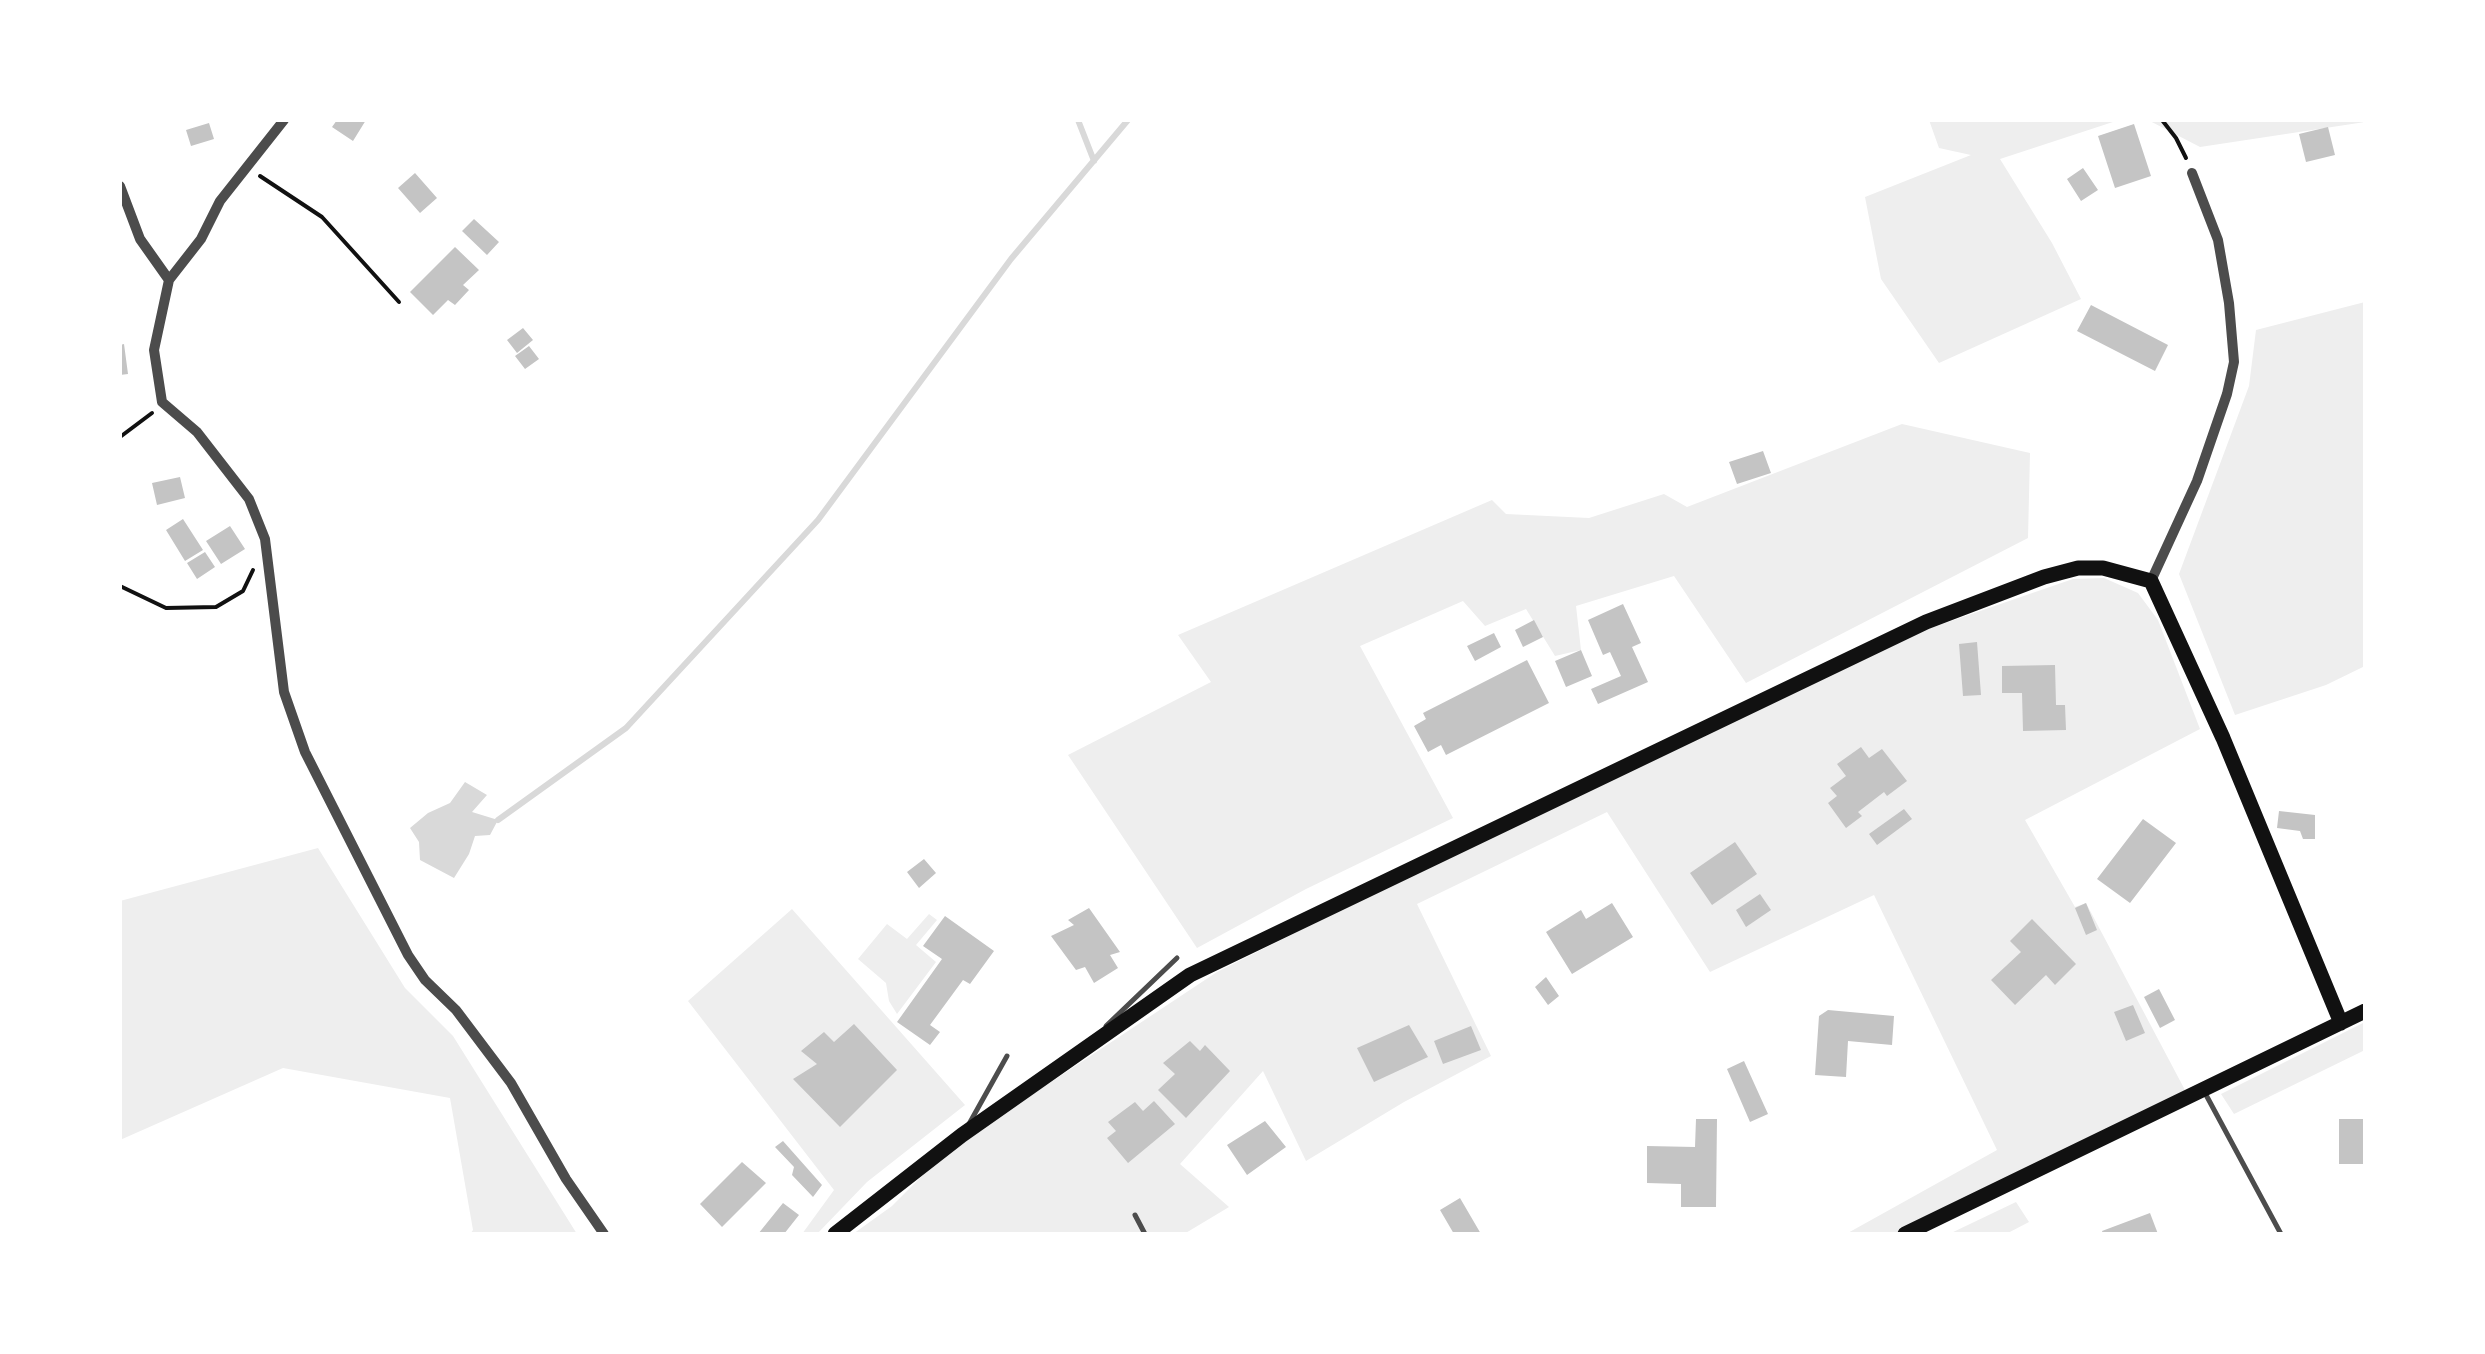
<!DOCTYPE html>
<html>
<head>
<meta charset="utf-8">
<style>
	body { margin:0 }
	#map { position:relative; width:2485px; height:1354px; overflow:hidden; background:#fff; font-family:Rubik,sans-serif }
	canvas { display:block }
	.frame { position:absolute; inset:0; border:122px solid #fff; pointer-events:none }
</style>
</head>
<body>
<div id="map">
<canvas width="2485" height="1354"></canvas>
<div class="frame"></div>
</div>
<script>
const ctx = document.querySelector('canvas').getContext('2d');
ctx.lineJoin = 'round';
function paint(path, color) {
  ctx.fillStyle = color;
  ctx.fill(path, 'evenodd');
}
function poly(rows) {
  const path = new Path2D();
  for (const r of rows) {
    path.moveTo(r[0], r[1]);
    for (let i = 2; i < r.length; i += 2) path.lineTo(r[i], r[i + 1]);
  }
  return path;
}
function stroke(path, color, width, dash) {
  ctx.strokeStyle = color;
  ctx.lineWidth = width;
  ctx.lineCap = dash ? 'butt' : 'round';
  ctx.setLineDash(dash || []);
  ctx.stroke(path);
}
paint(poly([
	[1929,120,2119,120,2000,159,2052,243,2081,299,1939,363,1881,279,1865,197,1971,155,1939,148],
	[2148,120,2365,120,2365,122,2200,147],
	[2365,302,2365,666,2326,685,2235,715,2179,574,2249,386,2256,330],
	[1902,424,2030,453,2028,538,1746,683,1674,576,1576,606,1581,650,1555,656,1526,609,1485,626,1463,601,1360,646,1453,818,1306,889,1197,948,1068,755,1211,682,1178,635,1492,500,1506,514,1589,518,1664,494,1687,507],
	[2104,578,2138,593,2158,620,2200,729,2025,820,2075,907,2086,903,2186,1092,1901,1234,1846,1234,1997,1150,1874,895,1710,972,1607,812,1417,904,1491,1056,1404,1102,1306,1161,1263,1071,1180,1164,1229,1207,1184,1234,853,1234,892,1206,947,1151,1217,972,1403,879,1925,630,2073,579],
	[318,848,405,988,453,1036,577,1234,470,1234,473,1230,450,1098,283,1068,120,1140,120,901],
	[792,909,965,1105,867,1182,817,1234,802,1234,834,1190,688,1001],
	[929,914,937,920,916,945,936,962,897,1014,889,1001,886,983,858,959,887,924,907,939],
	[2365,1022,2365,1050,2234,1114,2221,1094],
	[2016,1202,2029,1222,2006,1234,1949,1234]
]), '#eee');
paint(poly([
	[465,782,487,795,472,812,498,820,490,835,475,836,469,854,454,878,420,860,419,842,410,828,428,813,450,803]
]), '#d9d9d9');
stroke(poly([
	[1078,120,1094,161],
	[498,820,626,728,818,520,1011,259,1128,120]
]), '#d9d9d9', 6);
paint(poly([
	[337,120,366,120,353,141,332,127],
	[209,123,214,139,191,146,186,130],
	[2134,124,2151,176,2115,188,2098,136],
	[2328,127,2335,155,2306,162,2299,134],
	[2083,168,2098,190,2081,201,2067,179],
	[415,173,437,198,420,213,398,188],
	[474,219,499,242,487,255,462,231],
	[455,247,479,270,463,285,469,290,455,305,448,300,433,315,410,292],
	[2091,305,2168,345,2155,371,2077,331],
	[523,328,533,340,517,353,507,340],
	[124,344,128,374,120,375,120,345],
	[529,346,539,359,525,369,515,356],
	[1763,451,1771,473,1737,484,1729,462],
	[180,477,185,498,157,505,152,483],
	[183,519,203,550,185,561,166,530],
	[230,526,245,549,221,564,206,541],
	[205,552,215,567,197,579,187,563],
	[1623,604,1641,643,1632,647,1648,682,1598,704,1591,689,1621,676,1610,652,1603,655,1588,620],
	[1534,620,1543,637,1523,647,1515,630],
	[1494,633,1501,647,1475,661,1467,646],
	[1977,642,1981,695,1963,696,1959,644],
	[1581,650,1592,676,1566,687,1555,661],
	[1527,660,1549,703,1446,755,1441,745,1428,752,1414,726,1426,719,1423,713],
	[2055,665,2056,705,2065,705,2066,730,2023,731,2022,693,2002,693,2002,666],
	[1861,747,1869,758,1882,749,1907,781,1887,796,1884,792,1858,812,1862,816,1846,828,1828,803,1837,796,1830,788,1846,776,1837,764],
	[1904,809,1912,819,1877,845,1869,834],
	[2279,811,2315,815,2315,839,2303,839,2300,831,2277,828],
	[2143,819,2176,843,2130,903,2097,879],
	[1735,842,1757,874,1712,905,1690,873],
	[924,859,936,873,919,888,907,872],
	[1760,894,1771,910,1746,927,1736,910],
	[1612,903,1633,937,1572,974,1546,932,1581,910,1586,919],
	[2086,903,2097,930,2086,935,2075,908],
	[1089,908,1120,952,1110,955,1118,968,1094,983,1085,967,1076,970,1051,936,1074,925,1068,920],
	[945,916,994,951,970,984,963,980,930,1025,940,1032,930,1045,897,1022,942,959,923,946],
	[2032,919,2076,964,2055,985,2046,975,2015,1005,1991,980,2021,952,2010,941],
	[1546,977,1559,996,1548,1005,1535,987],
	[2159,989,2175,1020,2160,1028,2144,997],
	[2133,1005,2145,1033,2126,1041,2114,1012],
	[1828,1010,1894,1016,1892,1045,1848,1041,1846,1077,1815,1075,1819,1016],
	[854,1024,897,1070,840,1127,793,1079,817,1064,801,1051,824,1032,834,1042],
	[1409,1025,1428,1057,1374,1082,1357,1048],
	[1471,1026,1481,1050,1443,1064,1434,1041],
	[1190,1041,1200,1051,1205,1045,1230,1071,1186,1118,1158,1090,1175,1074,1163,1063],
	[1744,1061,1768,1114,1750,1122,1727,1069],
	[1154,1101,1175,1124,1128,1163,1107,1138,1116,1131,1108,1122,1135,1102,1143,1111],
	[1696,1119,1717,1119,1716,1207,1681,1207,1681,1184,1647,1183,1647,1146,1695,1147],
	[2339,1119,2365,1119,2365,1164,2339,1164],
	[1265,1121,1286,1147,1247,1175,1227,1145],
	[783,1141,822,1185,813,1197,792,1175,794,1167,775,1147],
	[742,1162,766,1183,722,1227,700,1204],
	[1460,1198,1481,1234,1454,1234,1440,1210],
	[783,1203,799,1215,784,1234,758,1234],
	[2150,1213,2158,1234,2103,1234,2102,1231]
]), '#c4c4c4');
stroke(poly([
	[2162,120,2176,138,2186,158],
	[260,176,322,217,399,302],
	[120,437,152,413],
	[120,586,166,608,216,607,243,591,253,570]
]), '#111', 4);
stroke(poly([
	[1106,1026,1177,958],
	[2205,1093,2281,1234],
	[969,1124,1007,1056],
	[1135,1215,1145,1234]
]), '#4c4c4c', 5);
stroke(poly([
	[120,186,140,239,169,280,154,350,162,402,197,432,249,499,265,539,284,692,305,752,408,955,425,980,456,1010,511,1083,566,1179,604,1234],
	[169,280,201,239,220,201,284,120],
	[2151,581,2197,481,2227,394,2234,362,2229,303,2218,240,2192,173]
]), '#4c4c4c', 10);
stroke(poly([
	[835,1234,962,1135,1190,975,1926,622,2044,577,2078,568,2103,568,2151,581,2223,738,2341,1023],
	[1905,1234,2365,1011]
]), '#111', 15);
</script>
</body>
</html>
